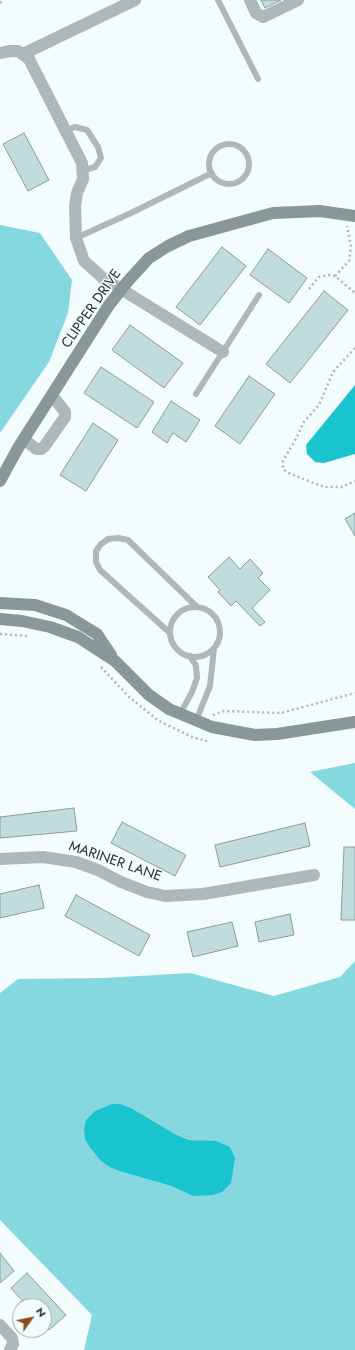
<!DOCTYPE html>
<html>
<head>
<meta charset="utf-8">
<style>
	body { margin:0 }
	#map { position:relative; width:355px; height:1350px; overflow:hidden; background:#f3fdfe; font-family:Jost,sans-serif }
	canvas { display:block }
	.north { position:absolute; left:12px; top:1298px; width:40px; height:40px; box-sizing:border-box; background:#f3fdfe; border:1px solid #a1abac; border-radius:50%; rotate:57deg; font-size:11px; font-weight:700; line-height:16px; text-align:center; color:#263030 }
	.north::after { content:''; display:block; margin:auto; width:14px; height:18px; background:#8c4919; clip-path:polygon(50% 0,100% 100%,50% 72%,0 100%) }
</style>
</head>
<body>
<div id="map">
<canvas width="355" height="1350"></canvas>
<div class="north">N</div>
</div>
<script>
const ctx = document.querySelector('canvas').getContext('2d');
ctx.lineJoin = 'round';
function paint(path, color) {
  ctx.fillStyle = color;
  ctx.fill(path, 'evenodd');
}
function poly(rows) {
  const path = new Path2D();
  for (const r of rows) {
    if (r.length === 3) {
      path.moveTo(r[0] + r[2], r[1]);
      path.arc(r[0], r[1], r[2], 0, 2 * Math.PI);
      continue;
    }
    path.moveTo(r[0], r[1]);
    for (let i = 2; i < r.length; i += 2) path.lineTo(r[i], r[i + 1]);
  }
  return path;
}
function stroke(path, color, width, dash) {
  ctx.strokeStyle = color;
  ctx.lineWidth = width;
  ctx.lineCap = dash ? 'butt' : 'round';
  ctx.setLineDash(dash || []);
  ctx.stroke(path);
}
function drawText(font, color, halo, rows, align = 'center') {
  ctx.font = font + ' Jost,sans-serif';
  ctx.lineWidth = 3;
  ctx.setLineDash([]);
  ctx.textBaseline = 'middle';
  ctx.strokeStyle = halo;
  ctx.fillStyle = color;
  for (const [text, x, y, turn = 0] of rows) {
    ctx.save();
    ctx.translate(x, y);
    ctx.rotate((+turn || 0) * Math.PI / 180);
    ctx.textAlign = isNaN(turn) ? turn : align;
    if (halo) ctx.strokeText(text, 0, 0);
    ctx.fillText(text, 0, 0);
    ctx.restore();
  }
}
paint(poly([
	[0,225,40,233,72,280,68,313,49,362,0,433],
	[355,763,355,809,310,772],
	[355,961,355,1350,84,1350,92,1315,0,1220,0,993,18,979,104,978,190,973,274,996,340,977],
	[133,1109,175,1134,189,1140,199,1140,193,1196,171,1186,122,1172,101,1161]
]), '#85d8df');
paint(poly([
	[355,385,355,454,324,463,315,462,307,454,306,445],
	[112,1104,120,1104,133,1109,175,1134,189,1140,216,1141,230,1147,235,1158,231,1183,222,1192,213,1195,193,1196,171,1186,122,1172,110,1167,101,1161,89,1146,85,1139,84,1129,86,1120,95,1111]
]), '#1ac4cf');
const building = poly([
	[261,0,281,0,265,8,261,0],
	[24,133,49,180,28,191,3,144,24,133],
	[222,247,246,266,200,325,176,307,222,247],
	[268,249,307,278,289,303,250,275,268,249],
	[324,291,348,310,290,383,266,364,324,291],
	[130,325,183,363,164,388,112,350,130,325],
	[101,367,154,402,137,428,84,393,101,367],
	[249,376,275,394,240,444,215,426,249,376],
	[171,401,200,420,186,442,173,433,167,443,152,432,171,401],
	[93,423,118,440,86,491,60,475,93,423],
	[355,513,355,536,345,519,355,513],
	[229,557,240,569,250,559,263,573,258,578,270,590,252,608,265,622,260,626,236,601,231,606,218,592,220,590,208,577,229,557],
	[74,808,77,831,0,838,0,817,74,808],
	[122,822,186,855,175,876,111,843,122,822],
	[305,823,310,846,220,867,215,845,305,823],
	[344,847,355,847,355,920,341,920,344,847],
	[39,885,44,908,0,918,0,894,39,885],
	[76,895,150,935,139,956,65,916,76,895],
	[290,914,294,935,259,942,255,922,290,914],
	[232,922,238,946,193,957,187,932,232,922],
	[0,1253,14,1271,0,1283,0,1253],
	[27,1273,66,1315,49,1330,44,1324,44,1306,27,1306,11,1288,27,1273]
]);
paint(building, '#c2dbdd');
stroke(building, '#869ea0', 1);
stroke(poly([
	[0,3,3,0],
	[335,276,349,261,351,246,347,226],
	[309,289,319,277,329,275,335,276,355,293],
	[355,348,333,372,319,405,303,423,297,437,283,461,283,468,286,472,324,487,342,487,355,481],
	[0,634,28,636],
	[101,667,129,697,159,721,192,737,206,741,207,737],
	[213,715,224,711,281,713,355,693]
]), '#aeb8b9', 2.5, [2, 3]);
stroke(poly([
	[218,0,258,79],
	[66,130,75,127,87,130,98,147,101,158,95,167,84,170],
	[229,164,20],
	[76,238,131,213,212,173],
	[196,394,259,295],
	[195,632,25],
	[170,633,100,570,96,562,96,551,101,544,108,539,118,538,128,540,197,607],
	[180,714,192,692,197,678,196,666,190,656],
	[196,721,210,686,214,648]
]), '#adb8b9', 6);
stroke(poly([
	[250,0,256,13,263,17,298,0],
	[0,53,10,51,18,51,29,59,82,163,83,179,77,193,75,206,76,238,84,261,103,278,223,352],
	[23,54,135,0],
	[24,439,36,449,41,449,44,447,65,417,65,412,52,395],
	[0,859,43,857,76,862,98,870,121,882,147,892,165,896,203,894,314,875],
	[0,1325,12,1338,13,1344,10,1350]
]), '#adb8b9', 12);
stroke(poly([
	[0,481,18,448,109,305,128,281,149,258,168,246,189,236,273,213,320,211,355,216],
	[0,603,35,605,66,615,97,634,111,655],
	[0,619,22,621,50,627,78,637,115,661,149,695,169,709,212,727,255,735,277,734,355,722]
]), '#889899', 12);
drawText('14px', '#263030', '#f3fdfe', [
	["CLIPPER DRIVE",92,309,-55],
	["MARINER LANE",115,862,19]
]);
</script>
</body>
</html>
